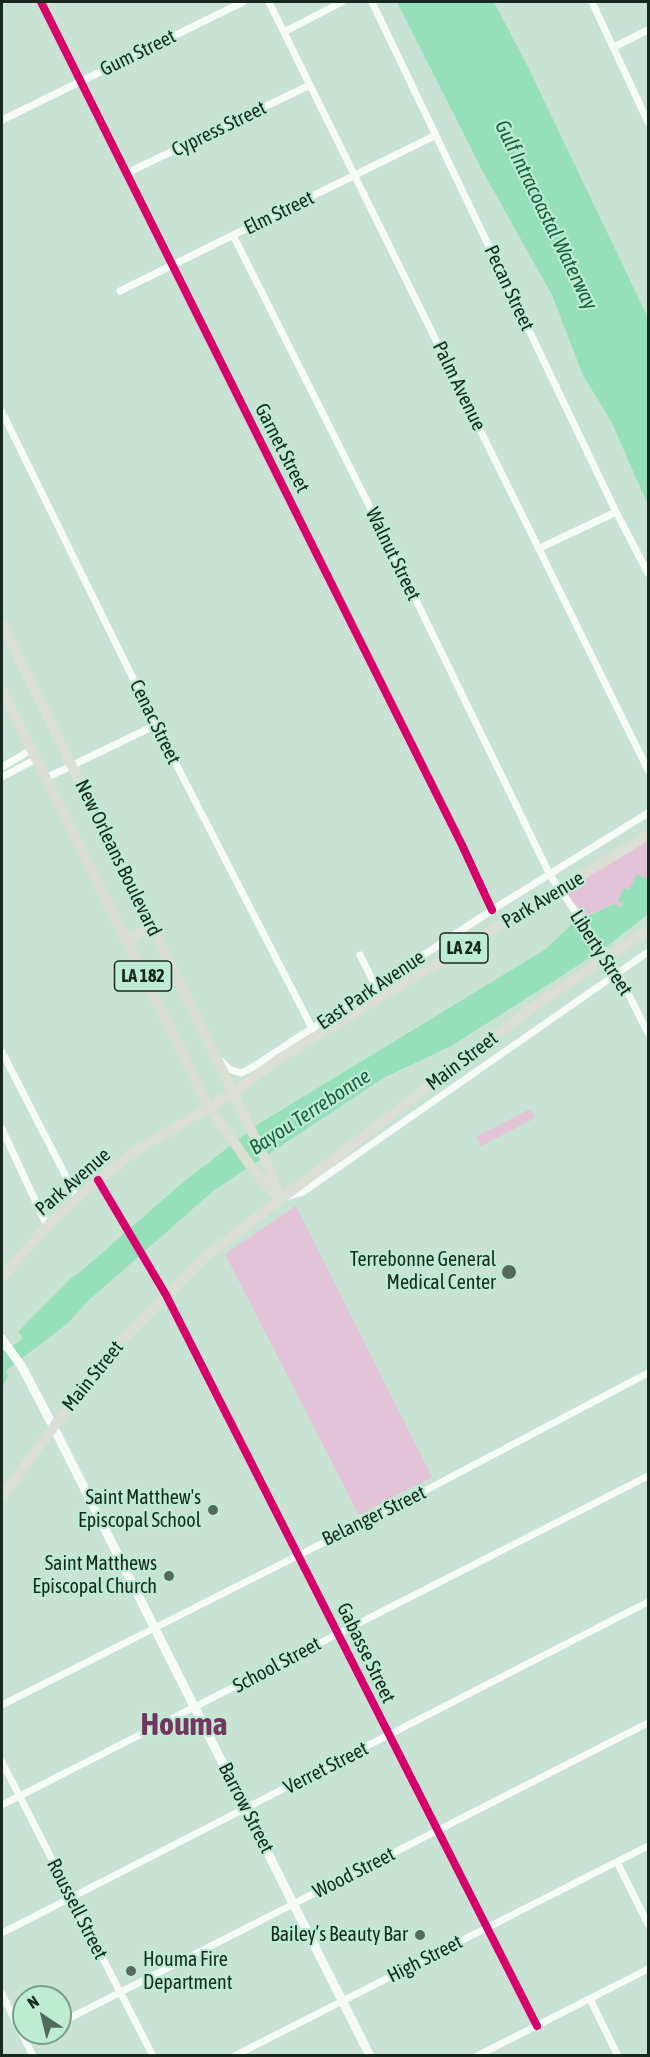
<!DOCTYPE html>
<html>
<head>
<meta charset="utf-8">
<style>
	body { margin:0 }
	#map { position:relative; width:650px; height:2057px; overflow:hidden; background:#c8e2d3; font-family:"Asap Condensed",sans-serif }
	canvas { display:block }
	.frame { position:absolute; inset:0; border:3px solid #17291f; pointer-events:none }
	.north { position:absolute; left:12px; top:1985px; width:60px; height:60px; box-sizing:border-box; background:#bdecd2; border:2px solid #7b9e8a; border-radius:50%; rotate:325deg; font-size:16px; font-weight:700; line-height:24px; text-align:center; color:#17291f }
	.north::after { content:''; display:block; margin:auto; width:21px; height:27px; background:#556a5e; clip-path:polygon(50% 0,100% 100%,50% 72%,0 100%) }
</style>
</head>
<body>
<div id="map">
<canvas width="650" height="2057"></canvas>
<div class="frame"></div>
<div class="north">N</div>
</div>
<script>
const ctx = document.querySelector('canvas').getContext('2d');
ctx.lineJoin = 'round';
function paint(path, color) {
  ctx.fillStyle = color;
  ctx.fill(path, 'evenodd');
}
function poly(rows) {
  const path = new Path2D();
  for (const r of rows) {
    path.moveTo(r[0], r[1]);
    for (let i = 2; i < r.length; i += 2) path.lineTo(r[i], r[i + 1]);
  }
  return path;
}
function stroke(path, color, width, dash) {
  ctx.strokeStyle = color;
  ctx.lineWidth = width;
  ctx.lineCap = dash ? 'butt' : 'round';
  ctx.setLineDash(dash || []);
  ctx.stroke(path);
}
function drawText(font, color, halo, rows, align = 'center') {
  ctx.font = font + ' "Asap Condensed",sans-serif';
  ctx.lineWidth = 4.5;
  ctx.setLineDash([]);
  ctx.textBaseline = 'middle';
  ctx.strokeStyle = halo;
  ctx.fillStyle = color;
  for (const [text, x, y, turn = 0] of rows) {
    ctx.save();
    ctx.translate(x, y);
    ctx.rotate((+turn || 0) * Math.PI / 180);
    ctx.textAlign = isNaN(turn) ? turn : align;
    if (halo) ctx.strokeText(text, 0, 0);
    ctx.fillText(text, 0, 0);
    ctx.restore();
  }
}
paint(poly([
	[648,834,648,879,637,875,629,890,625,888,621,907,613,904,581,918,559,888],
	[530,1109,535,1118,481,1146,476,1137],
	[296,1206,432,1477,359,1515,225,1254]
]), '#e2c3d7');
paint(poly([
	[397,2,494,2,527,65,648,318,648,505,612,423,583,375,552,295,481,168],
	[637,874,648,879,648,914,610,944,560,977,451,1046,385,1077,213,1191,89,1300,67,1324,9,1368,6,1371,8,1376,2,1388,2,1352,20,1341,23,1337,18,1332,72,1277,78,1274,181,1184,257,1125,546,949,572,924,613,904,621,907,623,903,618,901,624,888,629,890]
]), '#95dfba');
stroke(poly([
	[41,2,462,845,492,910],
	[269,2,648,770],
	[372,2,616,512,648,573],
	[592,2,648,122],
	[284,32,342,2],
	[614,47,648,30],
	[2,120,243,2],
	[127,173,310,85],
	[233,235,393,553,550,875,618,973,648,1033],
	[120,291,436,135],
	[2,412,156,725,313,1030],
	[540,548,616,512],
	[2,767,31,750],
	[2,777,36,759],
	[46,778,156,725],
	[360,955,376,987],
	[2,1052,77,1198],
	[221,1061,229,1069,241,1073,253,1067,492,910,648,813],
	[2,1129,47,1226],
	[98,1180,166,1295,537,2026],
	[287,1197,303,1192,648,952],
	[2,1705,398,1505,648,1373],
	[2,1762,153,2056],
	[2,1805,648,1476],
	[617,1862,648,1924],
	[2,1933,648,1602],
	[2,1994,33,2056],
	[590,1999,618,2056],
	[60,2023,648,1723],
	[25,2040,39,2033],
	[234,2056,648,1846],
	[477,2056,648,1969]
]), '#f7fbf8', 7);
stroke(poly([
	[2,1339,22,1367,53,1426,370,2056]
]), '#f7fbf8', 9);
stroke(poly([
	[2,624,216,1057,267,1163,281,1199],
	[2,690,209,1107,255,1172,277,1195],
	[126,941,152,926],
	[2,1277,47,1226,77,1198,131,1154,233,1093,279,1059,648,835],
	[2,1497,85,1384,121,1341,206,1256,536,1005,648,930]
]), '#dcdfd4', 10);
stroke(poly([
	[41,2,462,845,492,910],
	[98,1180,166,1295,537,2026]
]), '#d6006c', 8);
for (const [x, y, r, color] of [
	[509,1272,8,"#556a5e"],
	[213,1510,6,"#556a5e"],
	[169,1576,6,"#556a5e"],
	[420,1935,6,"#556a5e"],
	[131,1971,6,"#556a5e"]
]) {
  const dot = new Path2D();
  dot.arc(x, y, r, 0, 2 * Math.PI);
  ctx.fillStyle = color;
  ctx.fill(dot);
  stroke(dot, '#bdecd2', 2);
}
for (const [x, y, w] of [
	[464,948,48],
	[143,976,57]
]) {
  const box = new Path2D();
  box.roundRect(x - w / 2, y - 15, w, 30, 4.5);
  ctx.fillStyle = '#bdecd2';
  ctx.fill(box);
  stroke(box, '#17291f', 1.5);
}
drawText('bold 18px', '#17291f', null, [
	["LA 24",464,948],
	["LA 182",143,976]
]);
drawText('20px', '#17291f', '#bdecd2', [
	["Gum Street",138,53,-26],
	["Cypress Street",219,129,-26],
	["Elm Street",279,213,-26],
	["Pecan Street",509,288,65],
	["Palm Avenue",459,386,64],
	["Garnet Street",282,448,63],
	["Walnut Street",393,554,64],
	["Cenac Street",155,722,64],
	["New Orleans Boulevard",118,858,64],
	["Park Avenue",543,900,-31],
	["Liberty Street",601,953,57],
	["East Park Avenue",371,990,-34],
	["Main Street",462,1061,-37],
	["Park Avenue",73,1182,-41],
	["Main Street",93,1376,-51],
	["Belanger Street",374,1516,-26],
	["Gabasse Street",366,1653,64],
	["School Street",277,1665,-28],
	["Verret Street",326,1768,-27],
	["Barrow Street",246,1808,63],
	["Wood Street",354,1873,-27],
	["Roussell Street",77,1909,63],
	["High Street",425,1959,-27]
]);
drawText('20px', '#17291f', '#bdecd2', [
	["Terrebonne General",496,1260],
	["Medical Center",496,1283],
	["Saint Matthew's",201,1498],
	["Episcopal School",201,1521],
	["Saint Matthews",157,1564],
	["Episcopal Church",157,1587],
	["Bailey’s Beauty Bar",408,1935],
	["Houma Fire",143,1960,"left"],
	["Department",143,1983,"left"]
], 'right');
drawText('italic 21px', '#196143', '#bdecd2', [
	["Gulf Intracoastal Waterway",546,215,64],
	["Bayou Terrebonne",310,1112,-33]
]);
drawText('bold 32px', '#72365f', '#bdecd2', [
	["Houma",184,1725]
]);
</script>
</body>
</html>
